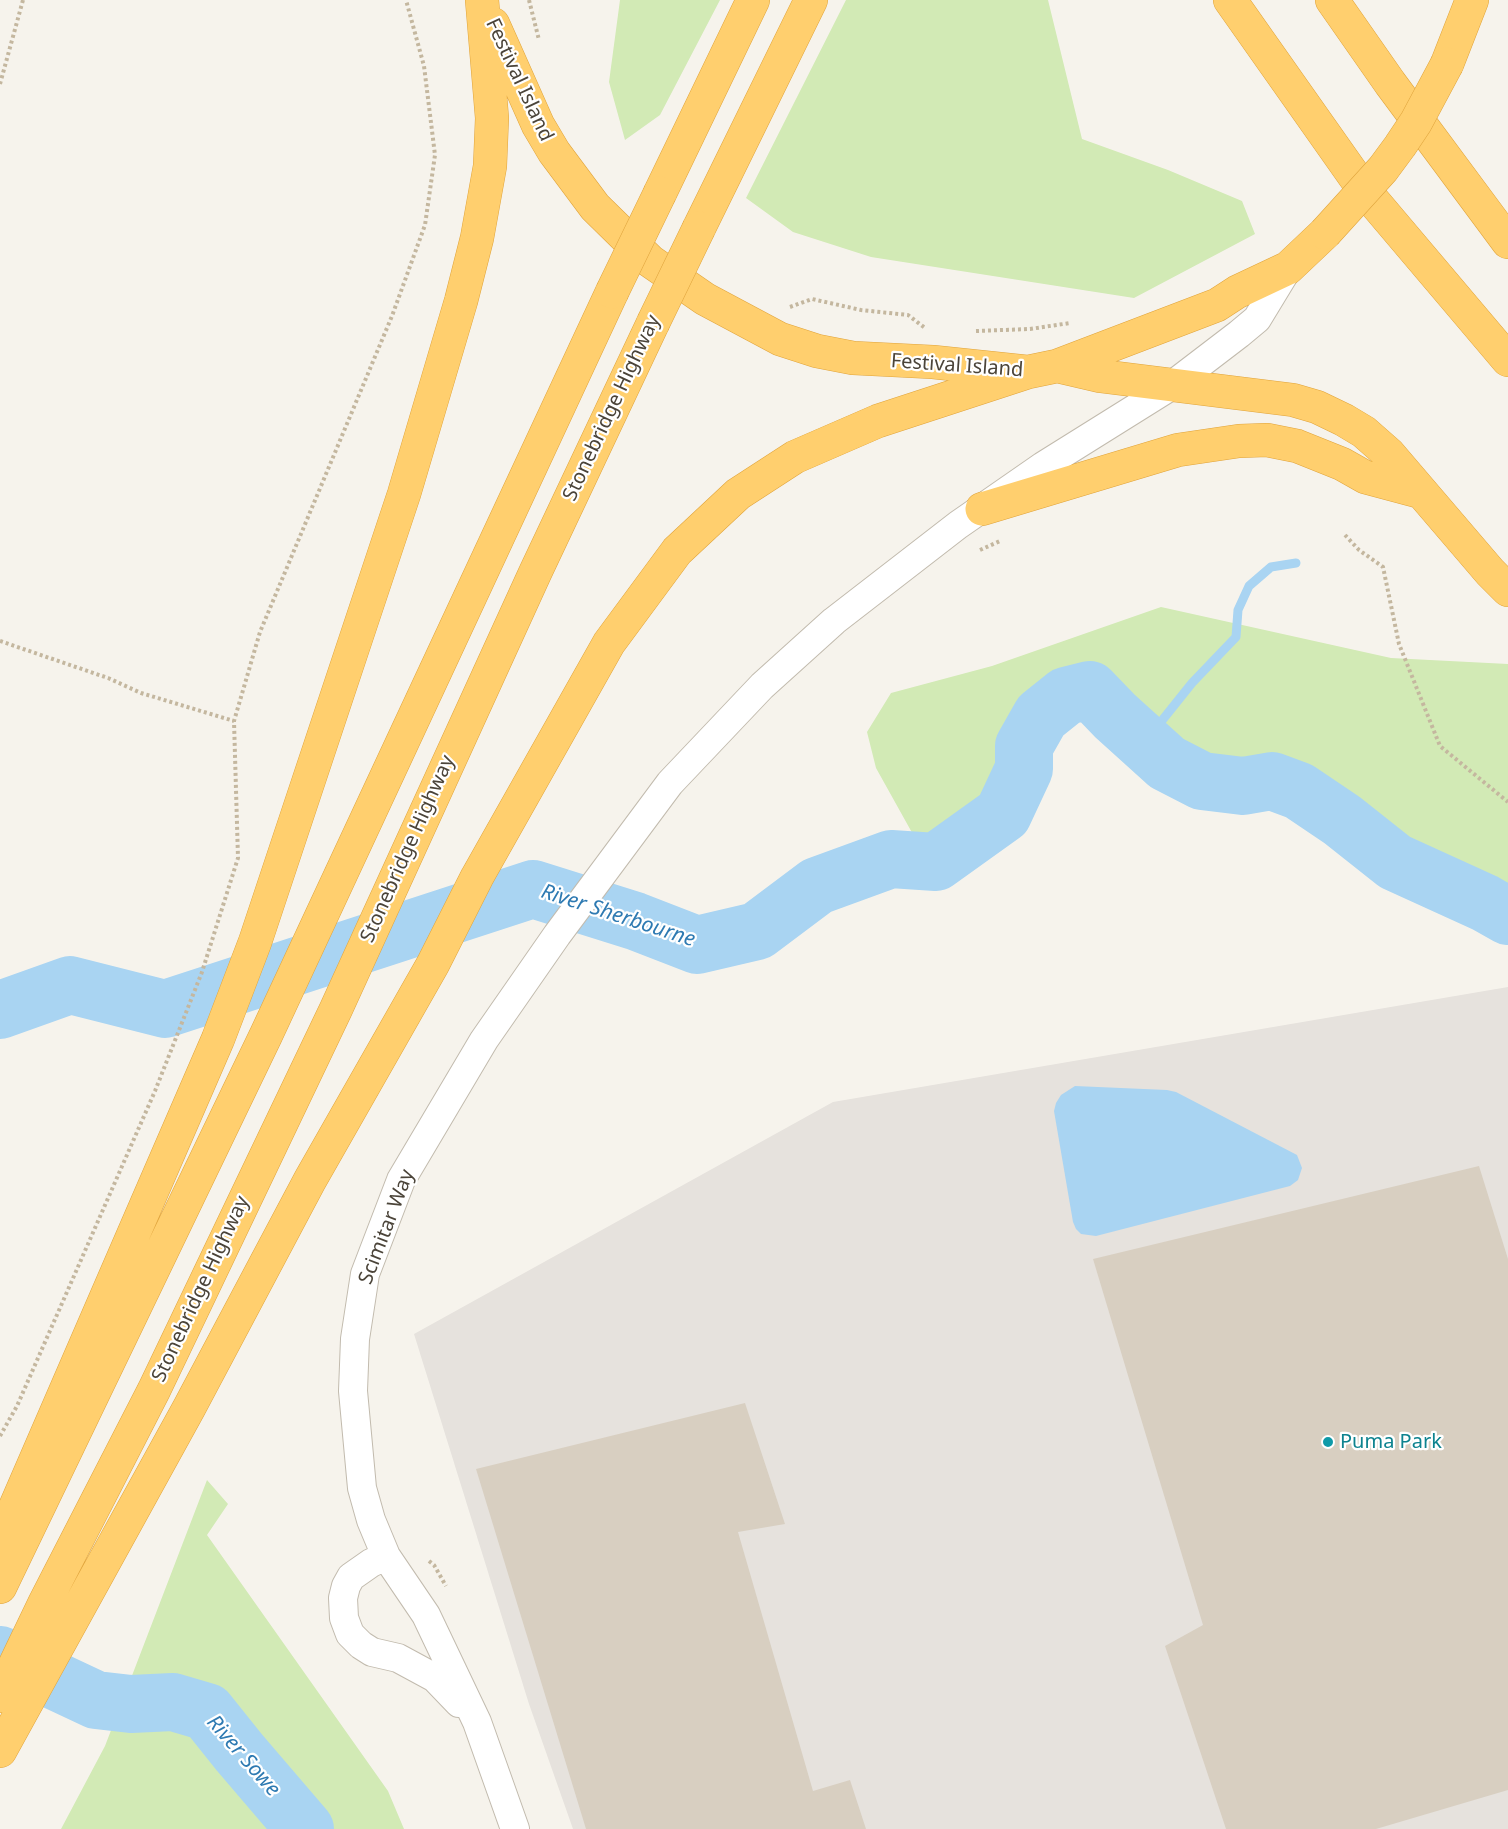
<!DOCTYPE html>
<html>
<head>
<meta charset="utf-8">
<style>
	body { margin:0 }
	canvas { display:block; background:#f6f3ec }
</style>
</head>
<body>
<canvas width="1508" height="1829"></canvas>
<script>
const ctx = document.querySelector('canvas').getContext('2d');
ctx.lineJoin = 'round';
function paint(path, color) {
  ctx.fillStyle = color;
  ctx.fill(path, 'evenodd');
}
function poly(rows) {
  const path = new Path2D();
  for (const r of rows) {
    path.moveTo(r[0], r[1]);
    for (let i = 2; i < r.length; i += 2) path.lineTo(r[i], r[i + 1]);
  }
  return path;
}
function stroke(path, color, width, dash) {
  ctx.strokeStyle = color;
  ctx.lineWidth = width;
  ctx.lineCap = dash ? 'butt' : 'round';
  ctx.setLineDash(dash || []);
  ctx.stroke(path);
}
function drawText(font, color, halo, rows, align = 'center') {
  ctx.font = font + ' "Noto Sans",sans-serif';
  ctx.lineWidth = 4.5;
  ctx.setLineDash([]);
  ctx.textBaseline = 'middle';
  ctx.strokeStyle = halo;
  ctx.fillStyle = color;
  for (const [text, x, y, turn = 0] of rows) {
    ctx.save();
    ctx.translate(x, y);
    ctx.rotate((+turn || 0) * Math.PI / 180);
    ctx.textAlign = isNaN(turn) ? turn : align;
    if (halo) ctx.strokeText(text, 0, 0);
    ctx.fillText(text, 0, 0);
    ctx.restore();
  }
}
paint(poly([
	[1508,987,1508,1829,573,1829,529,1704,414,1334,833,1102]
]), '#e6e2dd');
paint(poly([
	[620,0,720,0,660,115,625,140,609,82],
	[846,0,1048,0,1082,139,1168,170,1242,201,1255,234,1134,298,871,257,793,232,746,198],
	[1161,607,1391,658,1508,664,1508,900,1485,883,1424,855,1372,826,1315,775,1275,761,1229,774,1190,765,1163,741,1146,712,1127,689,1103,671,1075,672,1046,684,1015,719,1014,759,988,803,935,846,915,838,876,768,867,732,891,693,992,666],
	[207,1480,228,1504,207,1535,388,1791,404,1829,61,1829,105,1746]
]), '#d2eab5');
paint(poly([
	[1075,1086,1167,1090,1176,1092,1297,1155,1302,1168,1298,1180,1290,1186,1096,1236,1081,1234,1076,1229,1073,1222,1054,1111,1056,1103,1061,1095]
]), '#a9d4f2');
stroke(poly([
	[1144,743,1192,683,1236,637,1238,610,1249,586,1271,567,1296,563]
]), '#a9d4f2', 9);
stroke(poly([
	[0,1010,70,985,165,1009,533,889,635,921,697,945,757,931,817,886,891,859,936,862,1003,814,1024,769,1024,746,1041,716,1066,696,1090,690,1115,716,1167,763,1202,781,1243,786,1272,781,1299,791,1342,820,1395,862,1485,903,1508,916],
	[0,1655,96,1700,131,1704,173,1702,207,1712,239,1752,305,1829]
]), '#a9d4f2', 58);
paint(poly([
	[1479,1166,1508,1259,1508,1790,1376,1829,1226,1829,1165,1646,1203,1625,1093,1259],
	[745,1403,785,1524,738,1532,813,1791,850,1780,866,1829,586,1829,476,1469]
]), '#d8cfc1');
const street = poly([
	[386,1556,371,1563,351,1577,346,1586,343,1598,344,1618,350,1634,361,1645,372,1652,398,1658,435,1678,459,1703],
	[515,1829,477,1722,426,1615,386,1556,371,1520,362,1488,353,1391,355,1339,365,1274,401,1180,484,1040,557,935,670,783,762,686,834,621,958,525,1043,466,1171,386,1239,334,1257,319,1288,268]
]);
const highway = poly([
	[1230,0,1364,190,1508,360],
	[1332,0,1390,83,1508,242],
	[493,24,538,125,554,152,595,207,650,261,705,299,780,339,817,351,853,358,933,362,1028,372,1057,366,1217,305,1237,292,1288,268,1325,233],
	[1447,64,1472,0],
	[660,193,753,0],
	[699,228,811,0],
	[1057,366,1100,376,1293,400,1317,407,1344,420,1364,432,1389,454,1490,572,1508,590],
	[982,509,1178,450,1239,441,1267,440,1297,446,1342,464,1365,477,1421,492],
	[0,1542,218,1039,255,942,404,494,461,301,477,238,490,166,492,118,482,0],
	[0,1587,266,1035,612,292],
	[0,1696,44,1604,154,1390,336,1009,535,573,653,323],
	[0,1751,189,1408,310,1180,433,964,477,877,609,643,677,551,738,494,795,457,878,421,1028,372]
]);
stroke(street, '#c2bbae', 30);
stroke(highway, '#e0a43c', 34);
stroke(poly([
	[529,0,539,40],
	[0,84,23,0],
	[790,307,812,299,861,310,908,315,925,328],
	[976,331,1030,329,1070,323],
	[1345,535,1359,550,1383,567,1399,644,1440,746,1508,802],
	[980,550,1000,541],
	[0,641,108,678,141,693,234,721],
	[0,1436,17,1406,155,1091,202,972,238,858,234,721,260,632,392,316,425,225,435,155,424,66,406,0],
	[429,1561,434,1565,446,1586]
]), '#c4b79f', 4, [3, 3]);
stroke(street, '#fff', 28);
stroke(highway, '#ffcf6e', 33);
const highwayBridge = poly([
	[1325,233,1383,169,1400,146,1416,122,1447,64],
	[612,292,660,193],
	[653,323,699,228]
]);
stroke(highwayBridge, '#e0a43c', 34, []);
stroke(highwayBridge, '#ffcf6e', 33);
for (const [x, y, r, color] of [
	[1328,1442,6,"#0f9aa8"]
]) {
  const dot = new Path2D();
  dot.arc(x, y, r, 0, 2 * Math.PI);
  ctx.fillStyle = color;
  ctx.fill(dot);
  stroke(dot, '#fff', 2);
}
drawText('20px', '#4b4439', '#fff', [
	["Festival Island",519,80,65],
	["Festival Island",957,366,4],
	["Stonebridge Highway",612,408,-65],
	["Stonebridge Highway",408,849,-66],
	["Scimitar Way",387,1227,-69],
	["Stonebridge Highway",201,1289,-65]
]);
drawText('20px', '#0d838f', '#fff', [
	["Puma Park",1340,1442]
], 'left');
drawText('italic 21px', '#2e7ab2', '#fff', [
	["River Sherbourne",618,916,18],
	["River Sowe",243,1756,49]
]);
</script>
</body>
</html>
